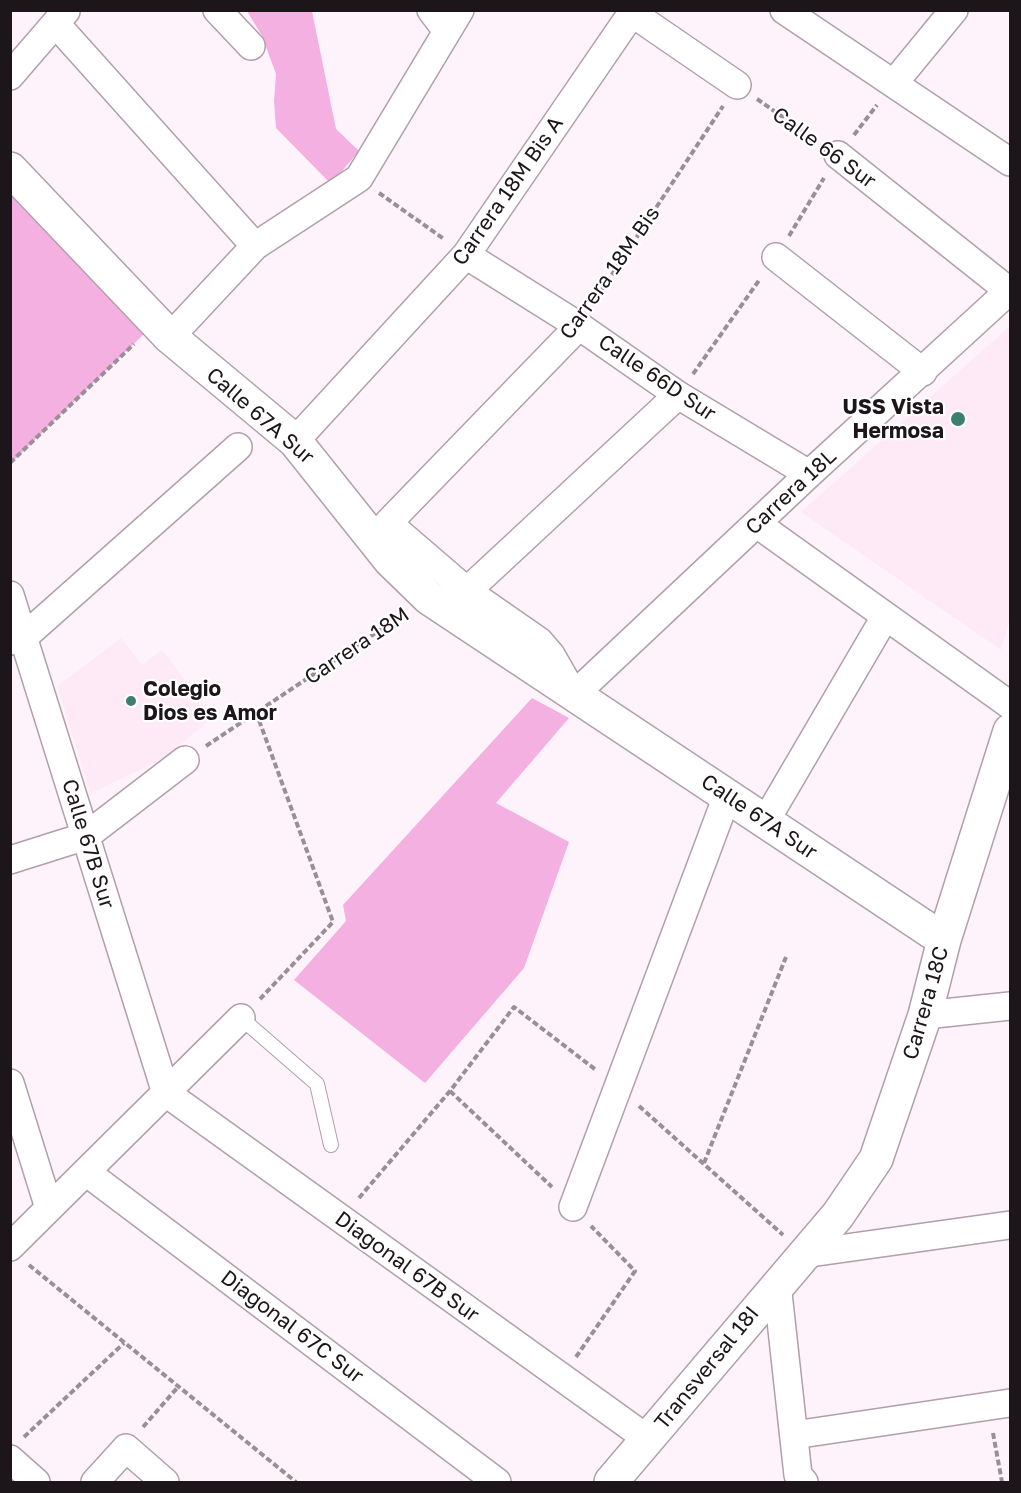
<!DOCTYPE html>
<html>
<head>
<meta charset="utf-8">
<style>
	body { margin:0 }
	#map { position:relative; width:1021px; height:1493px; overflow:hidden; background:#fff3fb; font-family:"Golos Text",sans-serif }
	canvas { display:block }
	.frame { position:absolute; inset:0; border:12px solid #1c161a; pointer-events:none }
</style>
</head>
<body>
<div id="map">
<canvas width="1021" height="1493"></canvas>
<div class="frame"></div>
</div>
<script>
const ctx = document.querySelector('canvas').getContext('2d');
ctx.lineJoin = 'round';
function paint(path, color) {
  ctx.fillStyle = color;
  ctx.fill(path, 'evenodd');
}
function poly(rows) {
  const path = new Path2D();
  for (const r of rows) {
    path.moveTo(r[0], r[1]);
    for (let i = 2; i < r.length; i += 2) path.lineTo(r[i], r[i + 1]);
  }
  return path;
}
function stroke(path, color, width, dash) {
  ctx.strokeStyle = color;
  ctx.lineWidth = width;
  ctx.lineCap = dash ? 'butt' : 'round';
  ctx.setLineDash(dash || []);
  ctx.stroke(path);
}
function drawText(font, color, halo, rows, align = 'center') {
  ctx.font = font + ' "Golos Text",sans-serif';
  ctx.lineWidth = 4.5;
  ctx.setLineDash([]);
  ctx.textBaseline = 'middle';
  ctx.strokeStyle = halo;
  ctx.fillStyle = color;
  for (const [text, x, y, turn = 0] of rows) {
    ctx.save();
    ctx.translate(x, y);
    ctx.rotate((+turn || 0) * Math.PI / 180);
    ctx.textAlign = isNaN(turn) ? turn : align;
    if (halo) ctx.strokeText(text, 0, 0);
    ctx.fillText(text, 0, 0);
    ctx.restore();
  }
}
paint(poly([
	[1010,326,1010,618,1001,650,801,512],
	[121,638,142,665,162,650,213,717,165,758,91,793,57,686]
]), '#fee9f7');
paint(poly([
	[247,11,312,11,336,129,359,151,331,184,276,128,274,101,276,74,262,36],
	[11,187,146,332,11,463],
	[532,698,569,718,496,803,569,842,524,968,425,1083,294,980,346,921,343,905]
]), '#f4b0e0');
const lane = poly([
	[241,1018,317,1084,331,1145]
]);
const street = poly([
	[217,10,251,46],
	[431,10,447,31],
	[784,10,1010,162],
	[632,13,737,85],
	[56,24,255,246],
	[10,76,66,11],
	[894,83,954,10],
	[838,155,1009,291],
	[466,255,579,326,678,395,809,474],
	[776,257,923,372],
	[579,326,388,523,467,591,539,641,551,655,574,695,809,474,1010,290],
	[170,337,255,246,359,178,460,10],
	[295,441,466,255,634,10],
	[757,524,1010,705],
	[467,591,678,395],
	[10,595,166,1093,649,1440],
	[10,641,24,637,238,447],
	[765,822,885,617],
	[10,860,86,836,185,760],
	[925,1015,1010,1006],
	[10,1083,49,1208],
	[86,1172,497,1482],
	[573,1207,727,796],
	[10,1247,241,1018],
	[803,1254,1010,1225],
	[777,1284,798,1475,804,1482],
	[794,1435,1010,1403],
	[10,1459,36,1482],
	[95,1482,126,1448,165,1482]
]);
const secondary = poly([
	[10,169,170,337,295,441,390,560,429,598,944,940],
	[611,1482,838,1215,876,1159,925,1015,944,940,1010,731]
]);
stroke(lane, '#b19fab', 16);
stroke(street, '#b19fab', 30);
stroke(secondary, '#b19fab', 36);
stroke(poly([
	[757,99,817,141],
	[854,135,877,105],
	[379,193,444,239],
	[789,236,824,178],
	[592,305,723,106],
	[693,374,760,279],
	[10,463,134,344],
	[256,712,333,922,260,999],
	[206,746,404,614],
	[450,1091,552,1187],
	[639,1106,783,1235],
	[704,1163,786,957],
	[359,1198,450,1091,514,1007,596,1070],
	[29,1265,296,1482],
	[576,1357,635,1271,591,1226],
	[143,1427,178,1387],
	[993,1433,1002,1482],
	[24,1437,124,1343]
]), '#999096', 4, [6, 3]);
stroke(lane, '#fff', 14);
stroke(street, '#fff', 27);
stroke(secondary, '#fff', 33);
for (const [x, y, r, color] of [
	[958,419,8,"#3c7f70"],
	[131,701,6,"#3c7f70"]
]) {
  const dot = new Path2D();
  dot.arc(x, y, r, 0, 2 * Math.PI);
  ctx.fillStyle = color;
  ctx.fill(dot);
  stroke(dot, '#fff', 2);
}
drawText('21px', '#1c161a', '#fff', [
	["Calle 66 Sur",824,148,36],
	["Carrera 18M Bis A",508,191,-55],
	["Carrera 18M Bis",610,273,-55],
	["Calle 66D Sur",657,378,34],
	["Calle 67A Sur",260,416,41],
	["Carrera 18L",791,492,-43],
	["Carrera 18M",357,646,-34],
	["Calle 67A Sur",759,817,34],
	["Calle 67B Sur",88,844,73],
	["Carrera 18C",926,1003,-74],
	["Diagonal 67B Sur",407,1267,36],
	["Diagonal 67C Sur",292,1327,37],
	["Transversal 18I",707,1368,-51]
]);
drawText('bold 21px', '#1c161a', '#fff', [
	["USS Vista",944,407],
	["Hermosa",944,431],
	["Colegio",143,689,"left"],
	["Dios es Amor",143,713,"left"]
], 'right');
</script>
</body>
</html>
